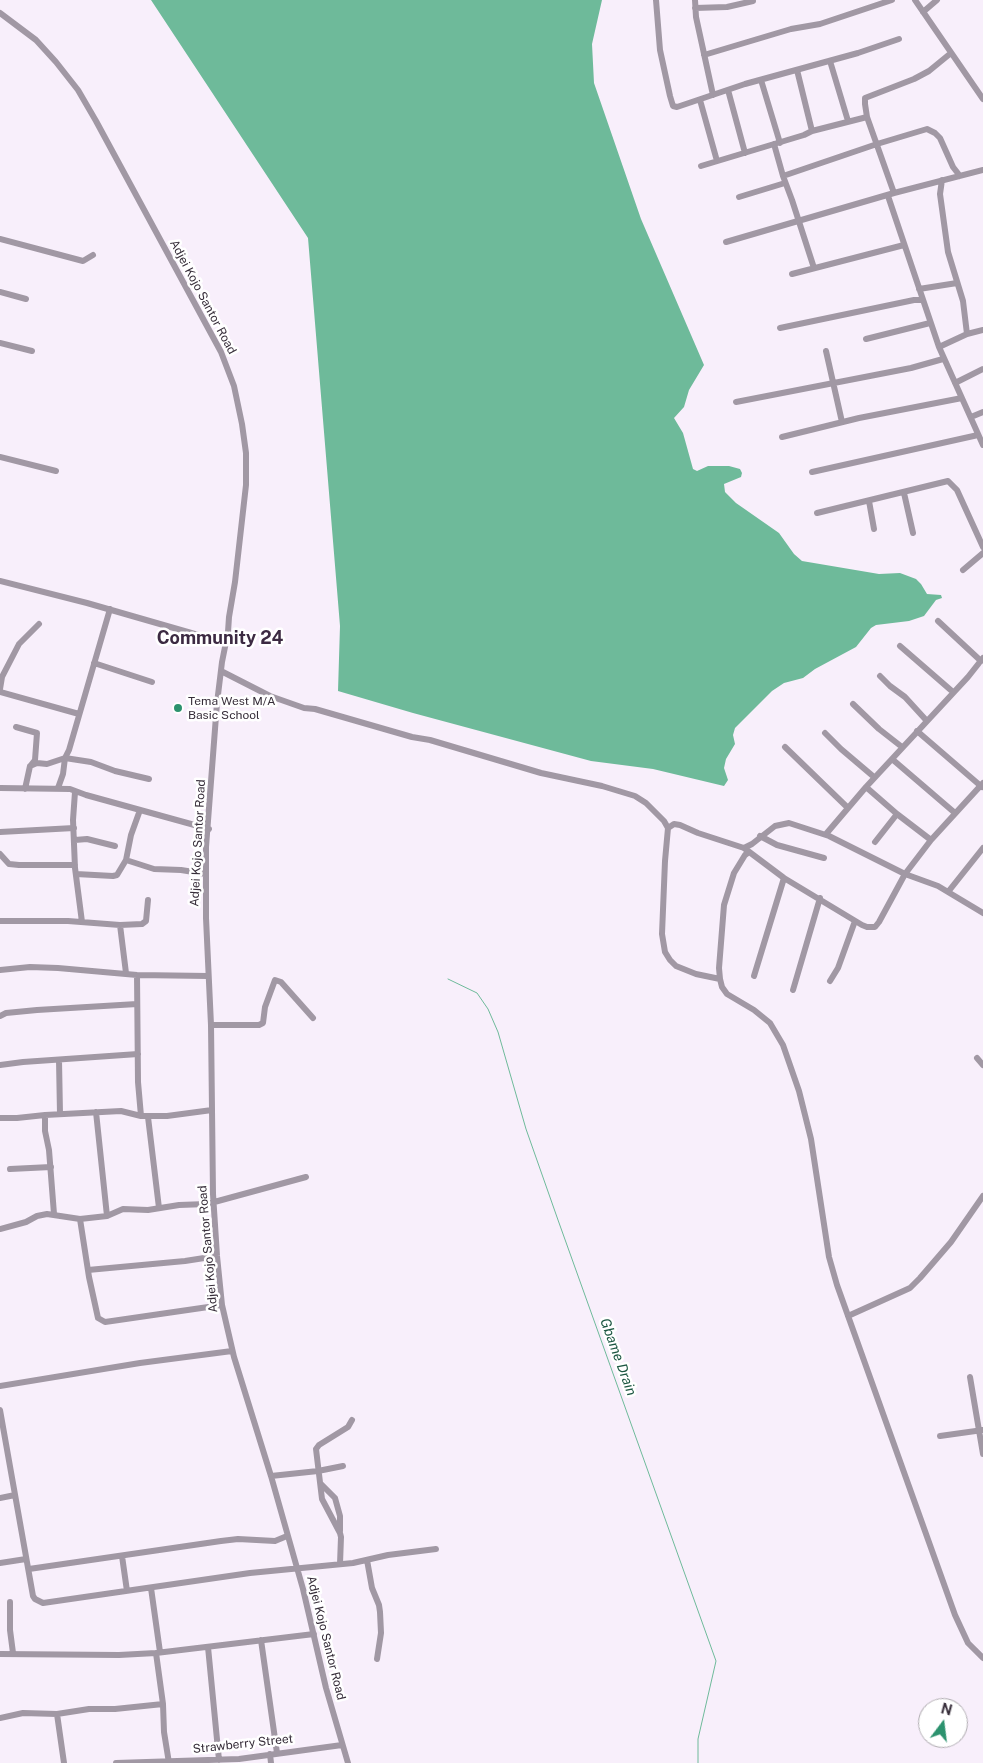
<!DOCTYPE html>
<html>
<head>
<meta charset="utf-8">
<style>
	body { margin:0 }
	#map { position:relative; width:983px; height:1763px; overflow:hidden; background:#f8effb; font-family:"Public Sans",sans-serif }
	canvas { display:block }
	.north { position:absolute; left:918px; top:1698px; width:50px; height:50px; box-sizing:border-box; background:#fff; border:1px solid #afabb0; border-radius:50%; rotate:15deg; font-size:14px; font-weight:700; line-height:20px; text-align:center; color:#362d39 }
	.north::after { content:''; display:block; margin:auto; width:18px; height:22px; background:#2c926e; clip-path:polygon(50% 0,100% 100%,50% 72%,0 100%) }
</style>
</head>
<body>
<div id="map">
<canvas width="983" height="1763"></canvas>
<div class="north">N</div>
</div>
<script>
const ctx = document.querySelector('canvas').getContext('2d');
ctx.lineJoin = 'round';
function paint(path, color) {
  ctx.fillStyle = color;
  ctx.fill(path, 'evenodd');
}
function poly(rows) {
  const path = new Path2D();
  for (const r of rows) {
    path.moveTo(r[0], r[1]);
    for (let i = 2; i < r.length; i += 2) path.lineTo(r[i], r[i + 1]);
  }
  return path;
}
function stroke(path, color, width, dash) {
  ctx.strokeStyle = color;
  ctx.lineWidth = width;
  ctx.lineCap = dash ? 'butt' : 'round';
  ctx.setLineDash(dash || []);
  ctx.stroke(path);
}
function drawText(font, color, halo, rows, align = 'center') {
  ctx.font = font + ' "Public Sans",sans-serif';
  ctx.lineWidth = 5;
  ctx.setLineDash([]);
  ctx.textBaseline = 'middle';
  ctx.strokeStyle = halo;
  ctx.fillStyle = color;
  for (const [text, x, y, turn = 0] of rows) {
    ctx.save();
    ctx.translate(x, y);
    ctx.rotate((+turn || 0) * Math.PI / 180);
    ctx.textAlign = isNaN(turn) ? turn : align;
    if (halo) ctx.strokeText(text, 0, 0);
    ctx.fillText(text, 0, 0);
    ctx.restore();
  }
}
paint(poly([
	[151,0,602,0,592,44,594,83,641,219,704,365,689,390,684,407,674,418,683,433,693,469,697,471,708,466,729,466,740,469,742,473,741,477,724,484,725,492,736,503,779,533,794,554,802,561,879,574,900,573,916,579,921,584,927,594,941,595,942,598,936,600,924,616,909,621,876,625,871,628,856,647,815,669,803,678,784,683,772,691,735,728,733,735,735,744,726,759,724,768,728,780,724,786,653,769,591,761,413,713,338,691,340,626,308,238]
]), '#6eba9a');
stroke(poly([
	[448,979,477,993,488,1009,498,1032,526,1129,558,1220,716,1661,698,1739,698,1763]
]), '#6eba9a', 1);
stroke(poly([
	[656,0,660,50,670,96,673,106,677,107,745,84,858,53,899,39],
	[695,0,696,17,713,95],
	[915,0,983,99],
	[695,8,727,7,753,1],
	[923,12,937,0],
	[0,13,36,40,56,62,78,90,96,121,221,352,234,386,242,424,246,453,246,485,235,582,229,617,228,632,222,662,217,703,206,847,206,918,211,1025,213,1194,217,1256,222,1305,234,1357,271,1476,303,1589,326,1688,348,1763],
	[704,55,791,29,820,24,892,0],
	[830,61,848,121],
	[797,70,812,131],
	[761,80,780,143],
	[728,90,745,153],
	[700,100,717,161],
	[774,144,783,176,792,200,814,268],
	[701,166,804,135,812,131,867,117],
	[783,176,877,144,927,129,935,133,940,138,953,167,960,176],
	[942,180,940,194,948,252,963,301,967,334],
	[894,193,867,117,865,104,865,98,914,79,929,71,951,53],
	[888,196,939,347,983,445],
	[739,197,785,183],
	[0,239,83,261,93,255],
	[726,242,894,193,983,170],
	[792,274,904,245],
	[919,289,957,283],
	[0,292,26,299],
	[780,328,914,300,922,300],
	[866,339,930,323],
	[0,343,32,351],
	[939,347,967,334,983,330],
	[826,351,842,422],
	[955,383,983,369],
	[736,402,911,368,943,359],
	[971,417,983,412],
	[782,437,859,418,962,398],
	[0,457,56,471],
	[812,472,978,435],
	[904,493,913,533],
	[869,501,874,529],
	[817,513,948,481,957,490,983,547],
	[963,570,983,553],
	[0,581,87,603,226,643],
	[938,621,981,661],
	[900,646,953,692],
	[94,663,152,682],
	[221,671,270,696,304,708,315,709,412,737,430,740,541,773,602,786,635,796,646,803,664,821,668,828,665,861,662,934,665,952,670,960,676,966,696,974,720,979,722,987,727,994,754,1010,770,1023,783,1045,799,1091,811,1139,829,1257,837,1285,955,1615,968,1643,983,1658],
	[880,676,890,686,905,697,926,720],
	[0,689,2,677,19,644,39,624],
	[0,692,79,714],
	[853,704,879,729,902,747],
	[16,727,37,733,35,760,31,765],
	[917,731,982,787],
	[825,733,841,749,874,777],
	[785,747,848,808],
	[892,759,955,813],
	[866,787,897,814,931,840],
	[0,788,70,789,86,795,209,829],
	[58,788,63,774,65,758,69,750,110,609],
	[25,789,30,766,37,763,47,764,65,758,91,762,115,771,149,779],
	[75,792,73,820,75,868,82,922],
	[668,828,674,824,680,825,698,833,744,848,752,844,775,826,789,823,829,836,905,874,938,886,983,913],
	[0,832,74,828],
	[826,834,866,787,968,677,983,658],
	[760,836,777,845,824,858],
	[75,840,87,839,115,846],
	[875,842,897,814],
	[744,848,784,878,862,925,867,927,875,927,879,922,905,874,931,840,983,783],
	[0,854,9,864,19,865,75,865],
	[126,860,131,835,140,810],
	[76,874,113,876,117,875,126,860,154,869,181,870,206,874],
	[948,892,983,848],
	[0,921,68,921,120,925,126,973],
	[120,925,142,924,146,921,148,900],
	[0,970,30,967,58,968,137,975,208,976],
	[137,975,138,1082,141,1116],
	[754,976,784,878],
	[720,979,719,968,724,905,734,873,745,855,749,852],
	[830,981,838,968,855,921],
	[793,990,820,898],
	[0,1016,6,1013,37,1010,137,1004],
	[211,1025,259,1025,263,1023,265,1007,275,980,281,982,313,1018],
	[977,1058,983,1065],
	[59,1060,60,1114],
	[0,1065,23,1062,138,1054],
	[96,1112,107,1216],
	[45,1115,45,1131,49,1150,54,1214],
	[148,1117,159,1208],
	[0,1118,17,1118,45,1115,121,1111,141,1116,167,1116,212,1110],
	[10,1169,51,1167],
	[80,1219,89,1277,98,1318,105,1322,112,1321,222,1305],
	[0,1229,26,1222,37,1216,47,1214,80,1219,107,1216,123,1209,148,1210,179,1205,207,1204,306,1177],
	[88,1270,185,1261,217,1256],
	[848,1316,910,1288,920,1278,951,1242,983,1196],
	[970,1377,983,1454],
	[0,1386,140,1363,232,1351],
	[0,1410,33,1596,35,1599,43,1603,250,1573,353,1563,388,1555,436,1549],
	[940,1436,983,1430],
	[271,1476,318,1471,343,1466],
	[321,1484,335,1498,340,1516,340,1531],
	[0,1498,15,1495],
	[122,1556,127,1591],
	[367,1560,372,1588,379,1605,380,1612,381,1633,377,1659],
	[0,1563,26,1559],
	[340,1564,341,1537,340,1533,322,1499,316,1449,319,1445,348,1427,352,1420],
	[29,1569,221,1541,238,1539,275,1541,287,1536],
	[151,1588,160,1652],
	[10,1602,10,1630,13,1653],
	[261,1640,277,1753],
	[208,1647,219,1760],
	[156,1653,163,1704,164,1732,169,1763],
	[0,1654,119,1655,156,1653,314,1634],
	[57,1714,64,1763],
	[0,1718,23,1713,57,1714,89,1709,115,1709,163,1704],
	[270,1754,271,1763],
	[116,1763,239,1759,342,1745]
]), '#a198a4', 6);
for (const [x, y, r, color] of [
	[178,708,5,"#2c926e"]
]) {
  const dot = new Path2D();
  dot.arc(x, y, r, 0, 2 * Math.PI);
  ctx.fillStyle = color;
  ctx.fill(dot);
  stroke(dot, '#fff', 2);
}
drawText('12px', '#362d39', '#fff', [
	["Adjei Kojo Santor Road",203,297,62],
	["Adjei Kojo Santor Road",198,843,-87],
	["Adjei Kojo Santor Road",208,1249,-95],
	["Adjei Kojo Santor Road",326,1638,76],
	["Strawberry Street",243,1744,-6]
]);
drawText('12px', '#362d39', '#fff', [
	["Tema West M/A",188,701],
	["Basic School",188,715]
], 'left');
drawText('italic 14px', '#1c5742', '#fff', [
	["Gbame Drain",618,1357,70]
]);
drawText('bold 18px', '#3c2a42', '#fff', [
	["Community 24",220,638]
]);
</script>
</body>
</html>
